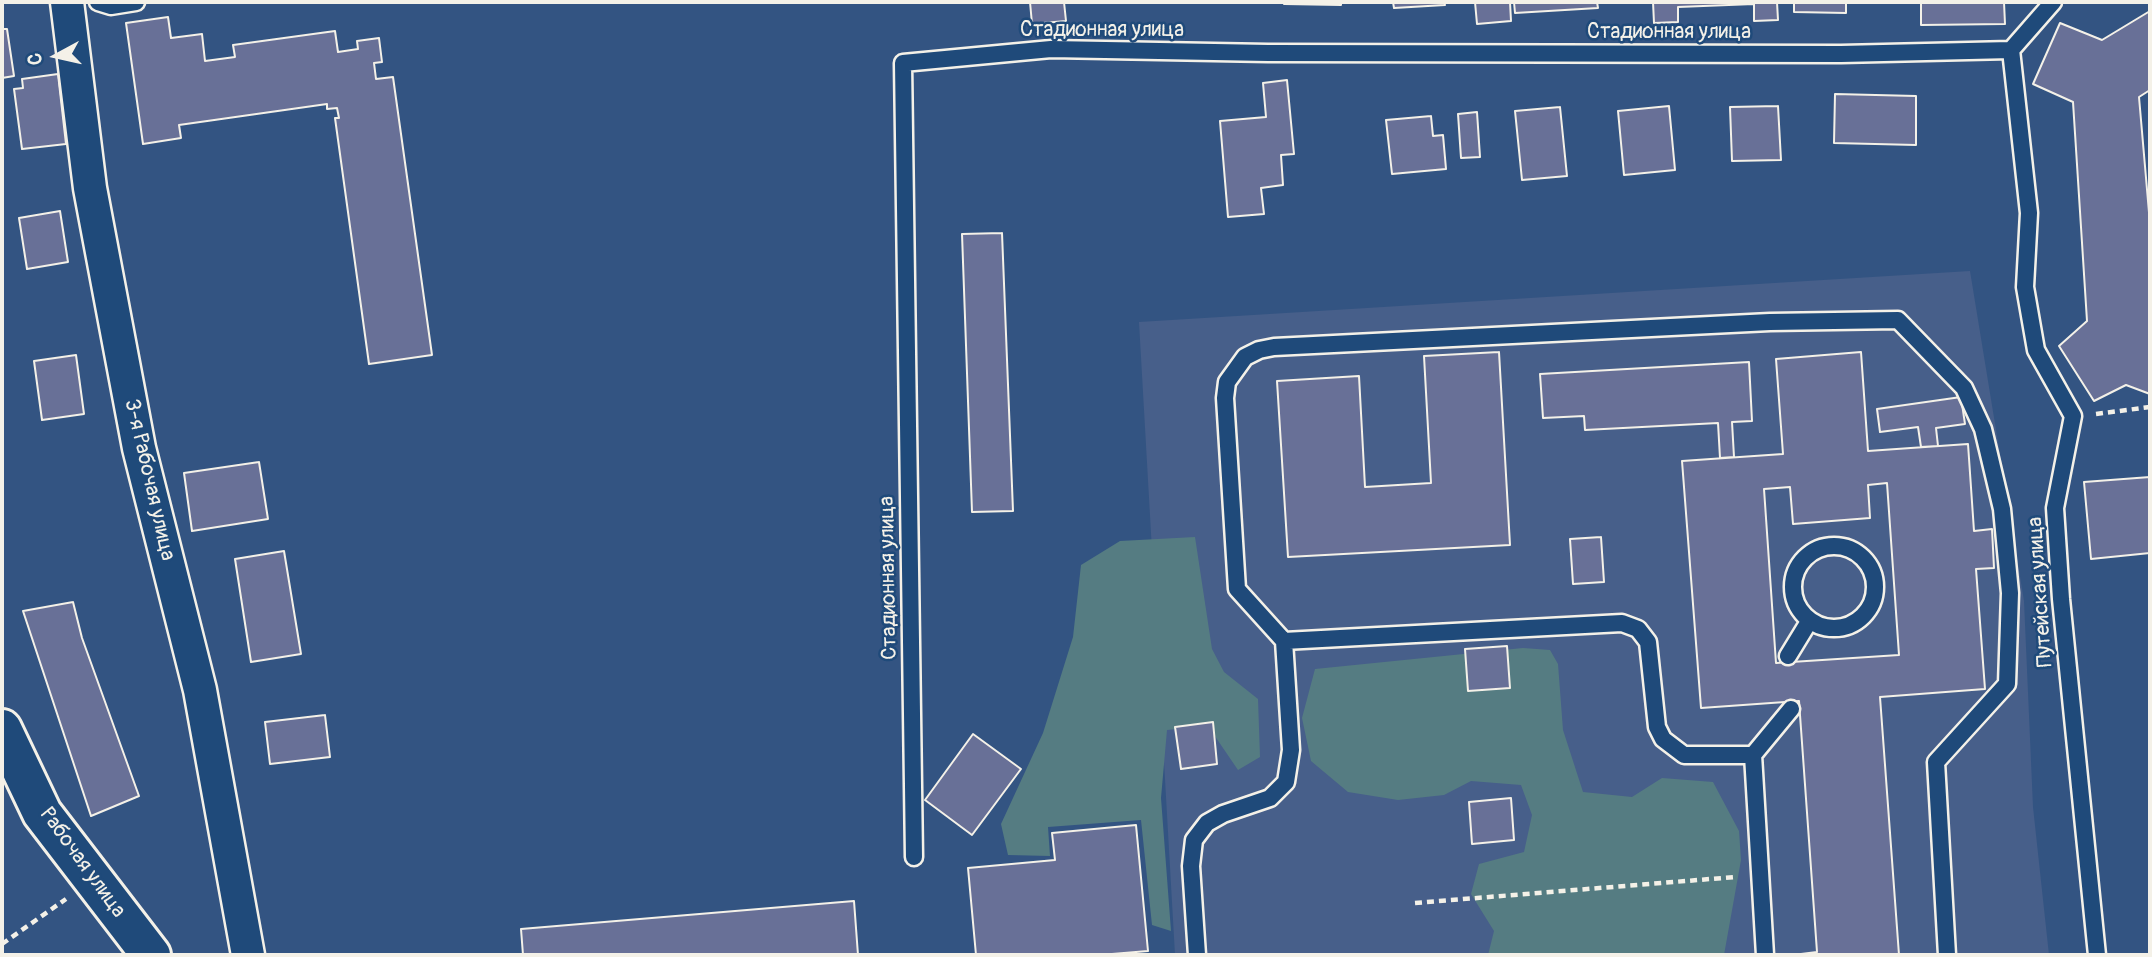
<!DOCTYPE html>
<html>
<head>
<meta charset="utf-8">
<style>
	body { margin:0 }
	#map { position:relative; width:2152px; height:957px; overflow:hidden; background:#335482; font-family:Pangolin,sans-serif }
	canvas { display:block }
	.frame { position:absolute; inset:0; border:4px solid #f4f1e8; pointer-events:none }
	.north { position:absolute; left:21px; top:21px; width:70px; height:70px; -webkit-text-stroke:5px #1f4a7a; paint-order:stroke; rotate:262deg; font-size:19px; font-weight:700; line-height:28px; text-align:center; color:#f4f1e8 }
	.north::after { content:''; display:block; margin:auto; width:24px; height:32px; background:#f4f1e8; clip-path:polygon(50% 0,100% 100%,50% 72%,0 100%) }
</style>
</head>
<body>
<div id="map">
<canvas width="2152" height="957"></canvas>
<div class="frame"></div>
<div class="north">С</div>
</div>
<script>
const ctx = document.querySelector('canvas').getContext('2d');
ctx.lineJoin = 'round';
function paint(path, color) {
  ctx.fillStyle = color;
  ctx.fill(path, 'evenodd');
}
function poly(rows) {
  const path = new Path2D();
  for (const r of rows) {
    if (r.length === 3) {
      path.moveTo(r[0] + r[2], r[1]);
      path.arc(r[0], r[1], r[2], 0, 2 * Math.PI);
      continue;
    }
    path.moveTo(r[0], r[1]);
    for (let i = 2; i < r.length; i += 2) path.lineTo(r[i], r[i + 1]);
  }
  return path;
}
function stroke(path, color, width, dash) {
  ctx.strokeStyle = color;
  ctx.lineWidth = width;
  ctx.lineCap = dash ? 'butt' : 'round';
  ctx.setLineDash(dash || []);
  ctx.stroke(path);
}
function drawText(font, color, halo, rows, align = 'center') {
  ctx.font = font + ' Pangolin,sans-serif';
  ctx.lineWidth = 5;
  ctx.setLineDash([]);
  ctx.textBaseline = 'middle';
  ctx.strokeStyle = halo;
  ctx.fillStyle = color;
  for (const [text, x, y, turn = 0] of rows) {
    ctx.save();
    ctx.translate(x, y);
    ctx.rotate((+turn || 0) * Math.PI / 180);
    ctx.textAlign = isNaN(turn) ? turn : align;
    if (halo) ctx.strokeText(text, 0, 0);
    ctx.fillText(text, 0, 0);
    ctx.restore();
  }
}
paint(poly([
	[1970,271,2024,601,2033,807,2049,955,1175,955,1139,322]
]), '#475f8a');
paint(poly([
	[1195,537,1212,649,1224,672,1258,699,1260,757,1238,770,1208,726,1167,730,1161,798,1171,931,1152,925,1141,820,1048,827,1050,856,1008,855,1001,824,1043,733,1073,637,1081,565,1120,541],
	[1523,648,1550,650,1558,664,1563,730,1583,792,1632,797,1662,778,1713,782,1739,831,1741,860,1724,955,1488,955,1494,931,1471,894,1479,864,1524,852,1532,815,1521,785,1471,781,1444,795,1398,800,1348,792,1311,761,1302,718,1315,669]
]), '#557c82');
const building = poly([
	[1030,2,1064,2,1066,21,1032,24,1030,2],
	[1284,2,1341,2,1341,5,1284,4,1284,2],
	[1393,2,1444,2,1445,5,1394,8,1393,2],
	[1475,2,1510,2,1511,21,1477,24,1475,2],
	[1514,2,1597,2,1598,8,1515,13,1514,2],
	[1653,2,1777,2,1778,20,1754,21,1754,4,1678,7,1678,22,1654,23,1653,2],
	[1794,2,1846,2,1846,13,1794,12,1794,2],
	[1921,2,2004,2,2005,24,1921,25,1921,2],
	[2150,11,2150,90,2139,97,2150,224,2150,394,2126,385,2094,401,2059,346,2087,321,2073,102,2033,84,2060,23,2102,40,2150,11],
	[168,17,171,38,202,34,205,61,235,57,233,45,335,31,338,52,358,49,357,41,379,38,382,62,374,63,376,79,393,77,432,355,369,364,335,118,339,118,337,108,327,109,327,104,179,125,181,138,143,144,126,23,168,17],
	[2,29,7,29,14,76,2,78,2,29],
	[58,74,66,144,22,149,14,89,23,88,22,79,58,74],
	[1287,80,1294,154,1281,155,1283,185,1261,188,1264,214,1228,217,1220,121,1266,117,1263,83,1287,80],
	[1835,94,1916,96,1916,145,1834,143,1835,94],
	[1669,106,1675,170,1624,175,1618,111,1669,106],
	[1778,106,1781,160,1732,161,1730,107,1778,106],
	[1560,107,1567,176,1522,180,1515,111,1560,107],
	[1477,112,1480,157,1461,158,1458,114,1477,112],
	[1431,116,1433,136,1443,135,1446,169,1392,174,1386,120,1431,116],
	[60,211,68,262,27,269,19,218,60,211],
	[1002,233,1013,511,972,512,962,234,1002,233],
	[1499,352,1510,545,1288,557,1277,381,1359,376,1365,487,1431,483,1424,356,1499,352],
	[1861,352,1868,451,1968,444,1974,531,1992,529,1994,568,1976,569,1985,689,1880,697,1899,955,1793,955,1817,952,1799,701,1701,708,1682,461,1783,454,1776,359,1861,352],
	[1887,483,1899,655,1776,663,1764,489,1790,487,1793,524,1870,518,1868,485,1887,483],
	[76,355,84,414,42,420,34,361,76,355],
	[1749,362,1752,421,1732,422,1734,457,1720,458,1718,423,1585,430,1584,416,1543,418,1540,374,1749,362],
	[1961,397,1965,424,1936,428,1938,446,1921,447,1918,427,1880,432,1877,409,1961,397],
	[259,462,268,519,192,531,184,473,259,462],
	[2150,477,2150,553,2091,559,2084,482,2150,477],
	[1601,537,1604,582,1573,584,1570,539,1601,537],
	[284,551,301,654,251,662,235,559,284,551],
	[73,602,82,638,139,796,91,816,23,611,73,602],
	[1507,646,1510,688,1468,691,1465,649,1507,646],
	[325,715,330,757,270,764,265,722,325,715],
	[1213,722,1217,764,1181,769,1175,727,1213,722],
	[973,734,1021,769,972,835,925,800,973,734],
	[1511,798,1514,840,1472,844,1469,802,1511,798],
	[1136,825,1148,951,1100,955,976,955,968,868,1055,860,1052,833,1136,825],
	[854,901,858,955,523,955,521,929,854,901]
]);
paint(building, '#687097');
stroke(building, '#f4f1e8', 2);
const lane = poly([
	[98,2,111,6,136,2],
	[2053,2,2011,50,2029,213,2025,287,2036,350,2073,416,2055,508,2061,599,2097,955],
	[1834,587,41],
	[1788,656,1810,620],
	[1753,755,1791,709],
	[914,857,903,63,1051,49,1268,53,1841,54,2011,50],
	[1197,955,1191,866,1194,840,1207,823,1223,814,1270,798,1286,782,1291,750,1284,641],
	[1765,955,1753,755,1684,755,1663,739,1657,727,1648,642,1638,629,1622,623,1284,641,1237,589,1225,398,1227,382,1245,357,1259,350,1274,347,1770,322,1898,320,1964,388,1983,429,2002,509,2010,593,2007,684,1936,762,1947,955]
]);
const street = poly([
	[67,2,90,188,139,448,200,690,248,955]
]);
const secondary = poly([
	[2,729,42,813,151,955]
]);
stroke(lane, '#f4f1e8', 21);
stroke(street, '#f4f1e8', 37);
stroke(secondary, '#f4f1e8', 44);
stroke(poly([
	[2096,414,2150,407],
	[1415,903,1735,877],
	[2,944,66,899]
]), '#f4f1e8', 4.5, [7, 5]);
stroke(lane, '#1f4a7a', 16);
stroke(street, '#1f4a7a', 32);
stroke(secondary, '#1f4a7a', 38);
drawText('21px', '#f4f1e8', '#1f4a7a', [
	["Стадионная улица",1102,31],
	["Стадионная улица",1669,33],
	["3-я Рабочая улица",149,480,77],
	["Стадионная улица",889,578,-91],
	["Путейская улица",2041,592,-94],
	["Рабочая улица",82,863,54]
]);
</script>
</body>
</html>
